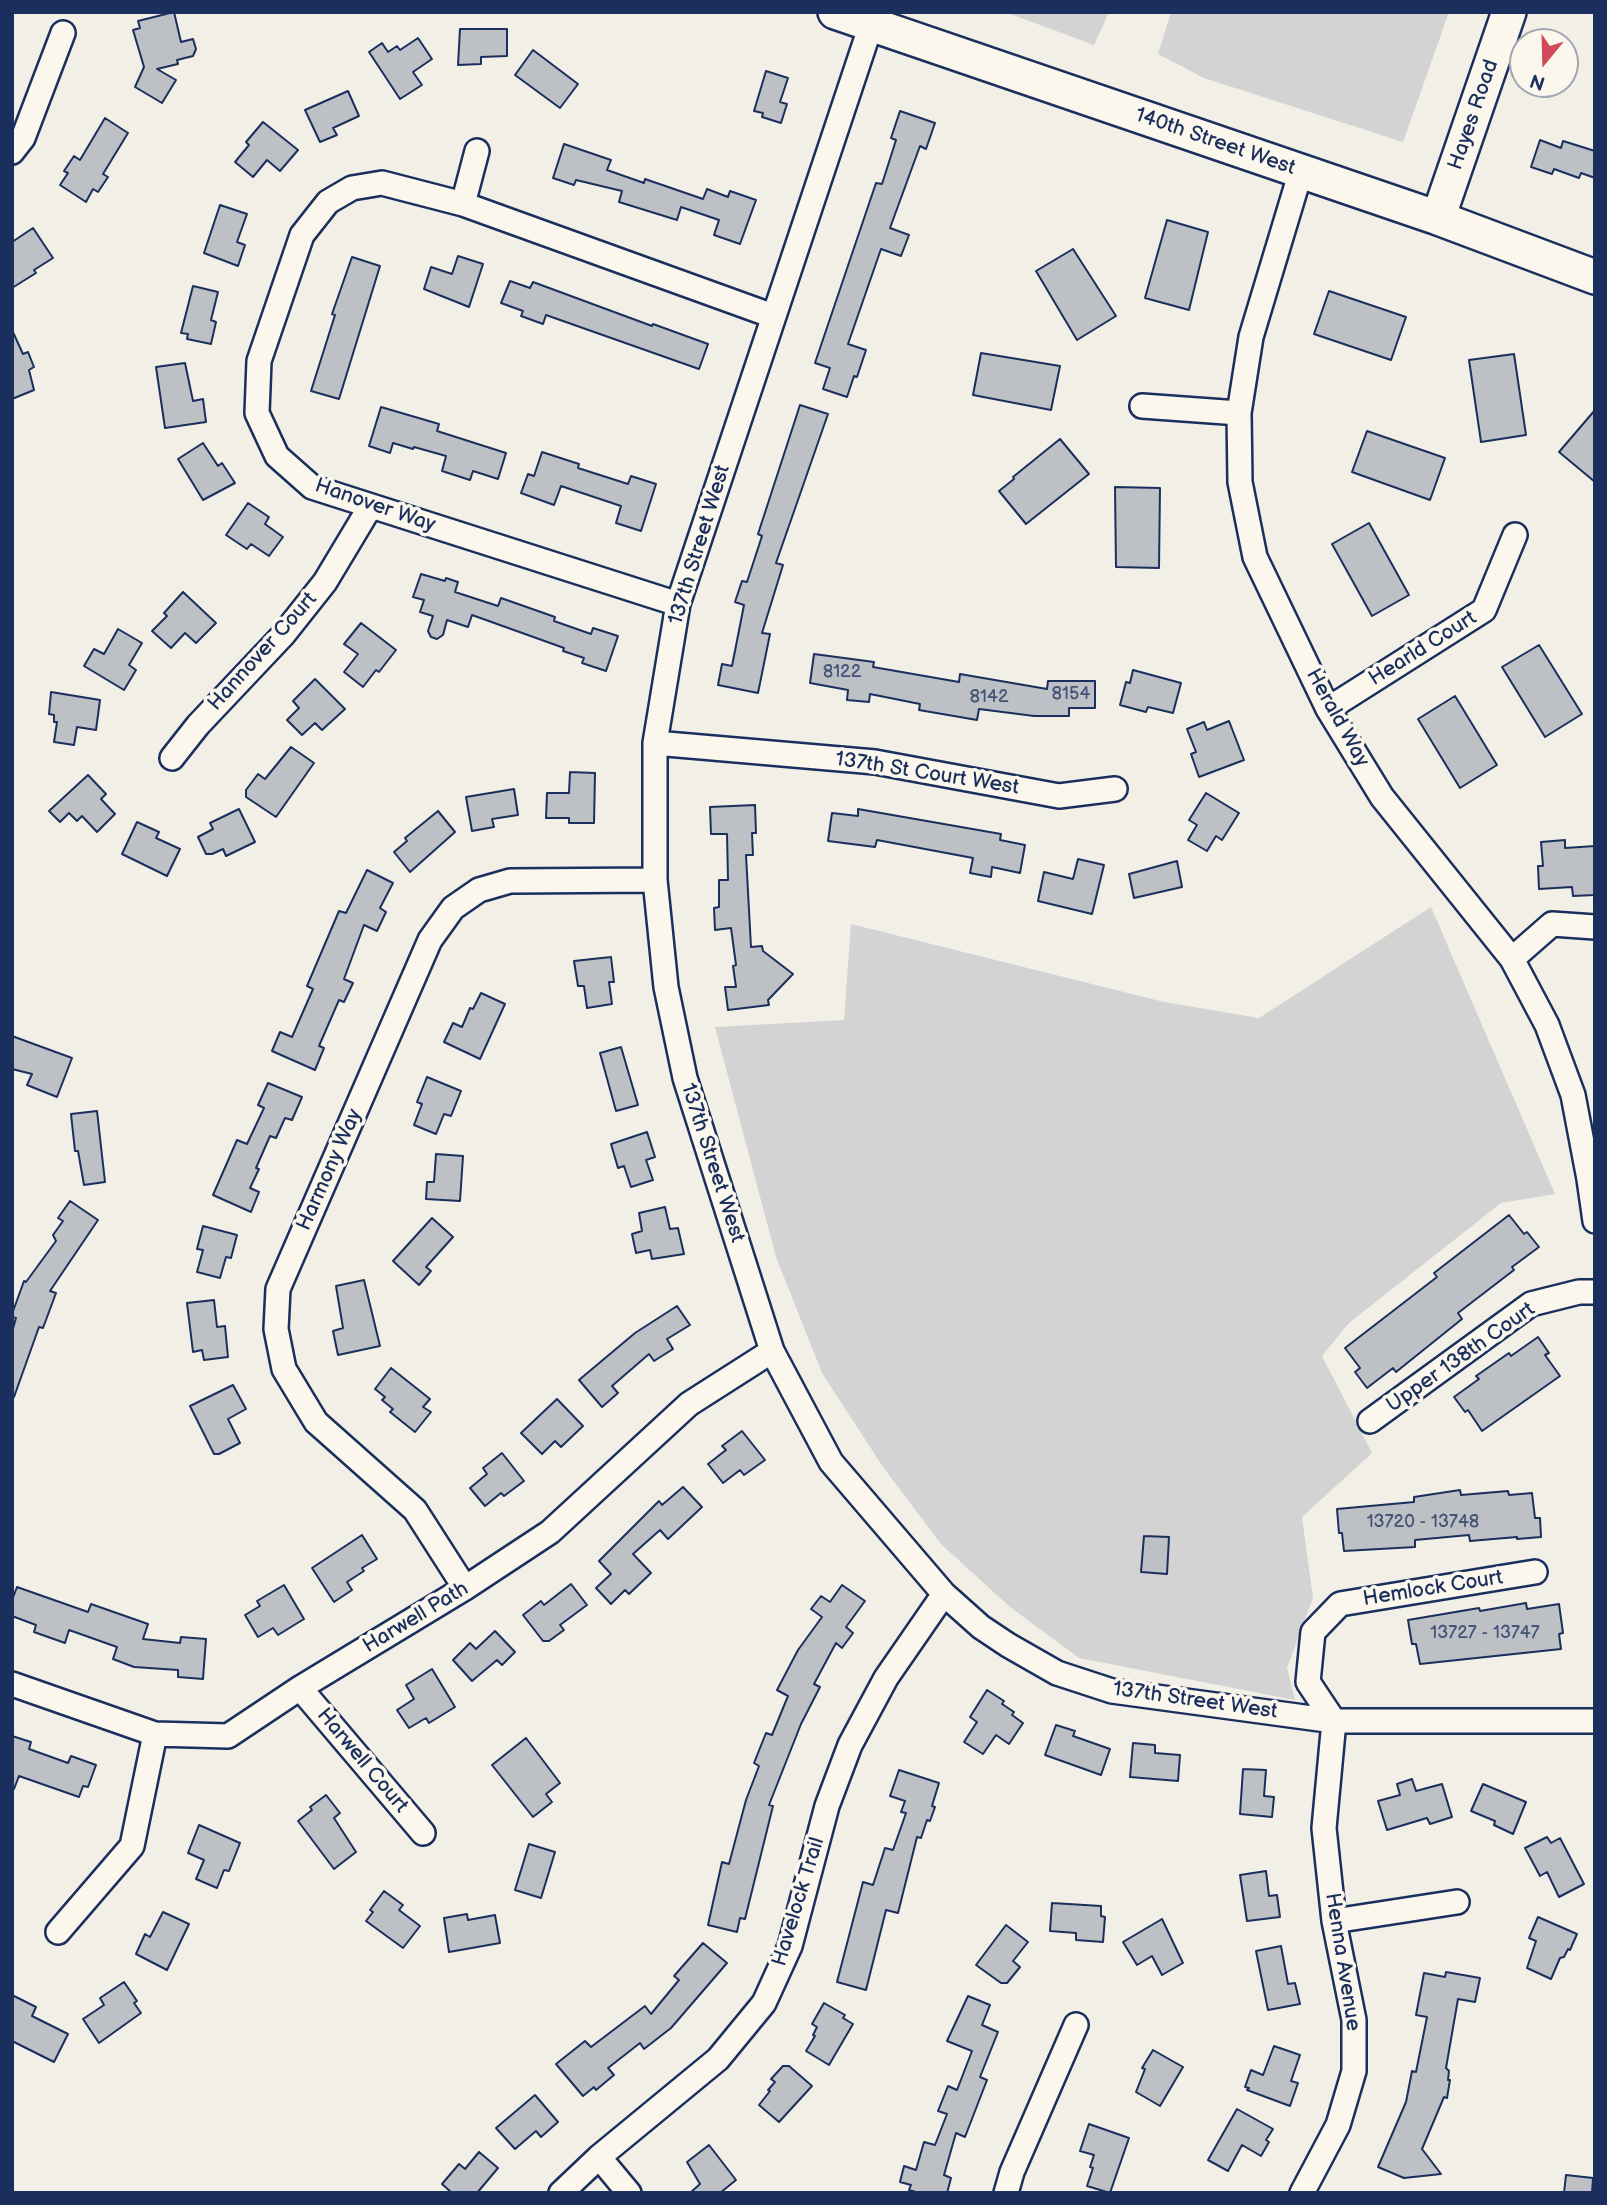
<!DOCTYPE html>
<html>
<head>
<meta charset="utf-8">
<style>
	body { margin:0 }
	#map { position:relative; width:1607px; height:2205px; overflow:hidden; background:#f2efe6; font-family:"Balsamiq Sans",sans-serif }
	canvas { display:block }
	.frame { position:absolute; inset:0; border:14px solid #1b2f5e; pointer-events:none }
	.north { position:absolute; left:1509px; top:28px; width:70px; height:70px; box-sizing:border-box; background:#fbf7ec; border:2px solid #a1a7b3; border-radius:50%; rotate:199deg; font-size:19px; font-weight:700; line-height:28px; text-align:center; color:#1b2f5e }
	.north::after { content:''; display:block; margin:auto; width:24px; height:32px; background:#d1495b; clip-path:polygon(50% 0,100% 100%,50% 72%,0 100%) }
</style>
</head>
<body>
<div id="map">
<canvas width="1607" height="2205"></canvas>
<div class="frame"></div>
<div class="north">N</div>
</div>
<script>
const ctx = document.querySelector('canvas').getContext('2d');
ctx.lineJoin = 'round';
function paint(path, color) {
  ctx.fillStyle = color;
  ctx.fill(path, 'evenodd');
}
function poly(rows) {
  const path = new Path2D();
  for (const r of rows) {
    path.moveTo(r[0], r[1]);
    for (let i = 2; i < r.length; i += 2) path.lineTo(r[i], r[i + 1]);
  }
  return path;
}
function stroke(path, color, width, dash) {
  ctx.strokeStyle = color;
  ctx.lineWidth = width;
  ctx.lineCap = dash ? 'butt' : 'round';
  ctx.setLineDash(dash || []);
  ctx.stroke(path);
}
function drawText(font, color, halo, rows, align = 'center') {
  ctx.font = font + ' "Balsamiq Sans",sans-serif';
  ctx.lineWidth = 7;
  ctx.setLineDash([]);
  ctx.textBaseline = 'middle';
  ctx.strokeStyle = halo;
  ctx.fillStyle = color;
  for (const [text, x, y, turn = 0] of rows) {
    ctx.save();
    ctx.translate(x, y);
    ctx.rotate((+turn || 0) * Math.PI / 180);
    ctx.textAlign = isNaN(turn) ? turn : align;
    if (halo) ctx.strokeText(text, 0, 0);
    ctx.fillText(text, 0, 0);
    ctx.restore();
  }
}
paint(poly([
	[1005,12,1109,12,1094,45],
	[1171,12,1449,12,1403,142,1204,78,1158,54],
	[1431,907,1555,1194,1501,1203,1349,1323,1322,1356,1372,1453,1302,1517,1313,1598,1287,1668,1295,1700,1079,1658,1010,1607,941,1544,883,1467,822,1373,776,1257,715,1027,844,1020,851,924,1164,1002,1259,1018]
]), '#d2d3d2');
const building = poly([
	[174,12,181,42,193,39,196,49,193,56,177,60,178,64,157,69,176,80,162,103,135,87,144,67,133,30,140,28,138,21,174,12],
	[460,29,507,29,507,56,481,57,481,64,458,65,460,29],
	[418,38,432,59,413,72,422,85,400,99,369,52,382,43,388,52,397,46,400,50,418,38],
	[533,50,578,84,560,108,515,75,533,50],
	[766,71,788,78,780,102,787,104,781,123,762,117,763,113,754,111,766,71],
	[348,91,359,116,333,128,337,135,320,142,305,110,348,91],
	[900,111,935,123,926,149,920,146,890,228,909,235,901,256,881,249,848,344,866,350,857,377,854,376,847,397,823,389,830,368,815,363,876,183,882,184,896,140,891,138,900,111],
	[105,118,128,133,103,174,108,177,98,192,93,189,86,202,60,185,68,173,64,171,74,156,80,160,105,118],
	[263,122,298,150,280,171,267,160,253,177,235,162,249,145,246,142,263,122],
	[1540,140,1561,148,1563,141,1595,151,1595,178,1581,173,1579,178,1554,169,1552,174,1531,167,1540,140],
	[564,144,611,160,607,170,644,183,645,179,703,199,707,189,728,197,730,191,756,200,740,244,714,235,719,220,681,207,677,220,619,202,622,191,576,180,574,185,553,178,564,144],
	[220,205,247,214,237,242,245,245,238,266,204,253,220,205],
	[1167,220,1208,232,1189,310,1145,298,1167,220],
	[33,228,53,258,34,270,36,273,12,288,12,242,33,228],
	[1073,249,1116,316,1077,340,1036,271,1073,249],
	[458,256,483,264,469,307,424,289,431,267,452,274,458,256],
	[352,257,380,266,339,399,311,391,335,315,332,314,352,257],
	[510,281,530,288,533,282,652,326,653,324,708,344,699,369,546,315,543,324,521,316,523,311,501,303,510,281],
	[193,286,218,292,211,320,216,322,211,344,187,339,188,334,181,333,193,286],
	[1329,291,1406,317,1391,360,1314,334,1329,291],
	[12,330,23,354,28,352,34,367,29,370,34,390,12,399,12,330],
	[981,353,1060,366,1051,410,973,395,981,353],
	[1514,354,1526,435,1481,442,1469,360,1514,354],
	[185,363,193,401,203,399,206,422,165,428,156,367,185,363],
	[800,405,828,414,776,563,783,565,762,633,770,634,758,693,718,685,722,664,732,666,744,605,735,602,742,581,747,582,762,536,758,534,800,405],
	[381,407,439,424,437,431,506,453,498,479,473,471,470,480,442,471,446,456,414,447,413,449,393,443,390,453,369,446,381,407],
	[1595,410,1595,482,1559,452,1595,410],
	[1367,431,1445,458,1430,500,1352,472,1367,431],
	[1060,439,1089,474,1026,524,999,491,1014,479,1013,477,1060,439],
	[203,443,218,466,222,463,235,483,203,500,178,459,203,443],
	[542,452,579,464,578,468,628,484,631,476,656,484,641,531,616,523,621,506,561,486,554,505,521,493,528,474,534,476,542,452],
	[1115,487,1160,488,1159,568,1116,567,1115,487],
	[248,503,269,517,265,524,283,537,269,556,251,544,247,549,226,535,248,503],
	[1369,523,1409,595,1372,616,1332,544,1369,523],
	[421,574,445,581,446,578,458,582,455,592,498,606,501,598,555,617,554,621,591,634,593,628,618,636,606,671,582,663,584,658,563,651,564,648,472,615,468,627,447,620,443,635,437,639,431,637,428,631,433,616,420,612,424,600,413,597,421,574],
	[183,592,216,623,196,643,185,633,171,648,152,631,167,616,164,613,183,592],
	[361,623,396,650,379,672,376,670,363,687,344,672,358,654,344,644,361,623],
	[118,629,142,643,129,665,136,670,124,690,84,666,94,649,104,654,118,629],
	[1539,645,1582,714,1545,737,1502,667,1539,645],
	[814,654,874,662,873,667,959,682,960,674,1047,689,1048,681,1095,681,1095,708,1069,708,1069,716,1034,716,979,709,977,720,919,710,920,704,870,694,869,702,847,700,848,690,810,683,814,654],
	[1133,670,1181,683,1173,713,1148,707,1146,712,1120,705,1126,682,1130,683,1133,670],
	[315,679,345,709,322,730,315,723,302,735,287,720,299,708,293,701,315,679],
	[51,692,100,700,96,730,77,727,74,745,54,742,57,722,54,722,54,715,49,714,51,692],
	[1455,696,1497,765,1460,788,1418,719,1455,696],
	[1229,721,1244,760,1199,777,1191,754,1196,752,1187,729,1204,722,1207,730,1229,721],
	[291,747,314,763,276,817,246,797,246,790,258,774,265,779,291,747],
	[570,772,595,773,594,823,569,823,569,818,546,818,547,793,569,793,570,772],
	[88,775,106,794,101,799,115,814,97,832,82,816,77,821,69,813,60,822,49,811,88,775],
	[514,789,518,815,492,819,494,827,472,831,466,797,514,789],
	[1206,793,1239,813,1222,840,1216,836,1207,851,1188,840,1197,825,1189,820,1206,793],
	[755,805,756,833,752,833,753,855,746,855,751,947,762,946,763,951,793,974,768,1000,769,1005,728,1010,725,987,736,987,733,966,736,965,731,928,715,930,714,908,719,907,719,880,728,880,727,834,711,834,710,807,755,805],
	[239,809,255,842,226,856,223,849,212,854,206,854,198,837,213,829,210,823,239,809],
	[858,809,1001,834,1000,840,1025,845,1020,873,992,867,991,877,970,873,973,858,877,840,875,847,828,841,832,813,858,816,858,809],
	[438,811,455,832,410,872,394,852,407,841,405,838,438,811],
	[137,822,159,832,156,838,180,849,167,876,122,854,137,822],
	[1565,840,1565,848,1595,846,1595,895,1573,896,1572,887,1539,889,1538,866,1543,866,1541,842,1565,840],
	[1078,859,1104,865,1092,914,1038,901,1044,872,1073,879,1078,859],
	[1177,861,1182,887,1134,898,1129,874,1177,861],
	[367,870,393,883,380,908,386,912,377,931,364,925,344,979,353,983,344,1002,339,1000,319,1046,324,1048,315,1070,272,1051,280,1032,292,1037,313,989,307,986,339,911,346,913,367,870],
	[611,957,614,982,609,982,612,1004,587,1008,584,986,578,986,574,961,611,957],
	[481,993,505,1004,480,1059,444,1042,453,1023,462,1027,470,1008,473,1009,481,993],
	[12,1036,72,1058,57,1097,27,1085,32,1074,12,1069,12,1036],
	[621,1047,638,1105,616,1111,600,1053,621,1047],
	[427,1077,461,1091,451,1116,444,1114,436,1134,414,1125,422,1104,417,1102,427,1077],
	[268,1083,302,1097,292,1120,285,1118,276,1138,270,1136,256,1168,259,1169,250,1188,259,1192,251,1212,213,1195,237,1140,247,1144,264,1108,258,1105,268,1083],
	[97,1111,105,1182,84,1185,78,1151,75,1151,71,1114,97,1111],
	[647,1132,655,1157,646,1160,653,1180,631,1187,624,1166,618,1168,611,1144,647,1132],
	[436,1154,463,1156,460,1201,426,1199,427,1182,434,1182,436,1154],
	[70,1201,98,1220,50,1291,56,1293,43,1328,39,1327,14,1397,12,1396,12,1332,16,1318,12,1317,12,1314,24,1281,26,1282,56,1241,53,1235,63,1221,58,1218,70,1201],
	[665,1207,670,1229,678,1228,684,1254,652,1259,650,1250,636,1253,632,1234,642,1231,639,1213,665,1207],
	[1509,1215,1524,1234,1527,1232,1539,1247,1512,1267,1514,1270,1458,1313,1462,1319,1396,1372,1393,1368,1367,1388,1355,1372,1360,1368,1345,1348,1437,1277,1434,1273,1509,1215],
	[432,1218,453,1237,426,1267,431,1271,419,1285,393,1261,432,1218],
	[203,1226,237,1235,231,1258,226,1257,220,1278,197,1272,203,1250,197,1249,203,1226],
	[364,1280,380,1346,338,1355,333,1331,343,1328,336,1286,364,1280],
	[214,1300,217,1327,225,1326,228,1357,204,1360,202,1350,193,1352,187,1303,214,1300],
	[677,1306,690,1325,667,1339,673,1349,654,1361,649,1354,612,1386,618,1393,602,1407,579,1380,635,1333,677,1306],
	[1538,1337,1549,1353,1545,1355,1560,1376,1482,1431,1468,1410,1465,1412,1454,1397,1479,1379,1476,1376,1509,1353,1511,1356,1538,1337],
	[391,1368,430,1399,423,1407,431,1412,415,1432,390,1412,393,1409,382,1400,385,1397,375,1389,391,1368],
	[233,1385,246,1409,228,1419,240,1443,219,1454,214,1454,190,1406,233,1385],
	[557,1399,583,1426,561,1447,555,1441,542,1454,521,1433,557,1399],
	[742,1431,765,1460,744,1475,740,1470,723,1483,708,1464,726,1450,722,1446,742,1431],
	[502,1453,524,1481,504,1496,501,1493,485,1506,470,1488,487,1474,483,1468,502,1453],
	[683,1487,702,1507,668,1539,660,1530,633,1554,651,1573,629,1594,625,1590,611,1604,596,1588,611,1574,599,1561,659,1501,662,1505,683,1487],
	[1460,1490,1461,1495,1508,1491,1509,1495,1532,1493,1535,1518,1540,1518,1541,1537,1517,1539,1517,1537,1470,1541,1469,1535,1415,1540,1415,1547,1344,1551,1342,1533,1339,1533,1337,1509,1414,1502,1414,1497,1460,1490],
	[362,1535,377,1559,362,1568,364,1571,347,1582,352,1590,334,1602,312,1568,362,1535],
	[1144,1536,1169,1537,1167,1574,1141,1572,1144,1536],
	[571,1584,587,1605,560,1625,564,1630,549,1641,543,1641,523,1615,541,1601,544,1605,571,1584],
	[284,1585,304,1619,278,1635,273,1628,258,1637,245,1615,260,1606,257,1601,284,1585],
	[842,1585,865,1601,846,1627,853,1633,842,1648,836,1643,814,1684,820,1687,801,1724,769,1805,773,1806,745,1919,740,1918,737,1932,708,1925,722,1862,729,1864,746,1800,759,1766,754,1763,766,1733,772,1735,788,1696,777,1690,798,1650,822,1617,811,1609,821,1596,830,1602,842,1585],
	[17,1587,88,1612,91,1604,148,1624,143,1639,180,1643,181,1637,206,1639,203,1679,178,1677,178,1670,134,1667,113,1659,117,1647,69,1630,65,1643,34,1632,36,1625,12,1616,12,1600,17,1587],
	[1526,1603,1527,1609,1559,1604,1563,1633,1559,1634,1561,1649,1420,1664,1416,1644,1412,1644,1408,1620,1479,1608,1480,1611,1526,1603],
	[495,1631,515,1652,502,1665,497,1660,472,1681,453,1660,470,1643,476,1649,495,1631],
	[432,1669,455,1707,429,1723,426,1718,409,1728,397,1710,414,1699,406,1685,432,1669],
	[987,1690,1004,1701,1002,1704,1014,1712,1012,1715,1023,1723,1009,1744,996,1735,983,1754,964,1742,977,1722,970,1717,987,1690],
	[1056,1725,1075,1731,1073,1736,1110,1749,1101,1775,1045,1755,1056,1725],
	[12,1736,31,1742,29,1749,68,1763,71,1756,96,1765,88,1787,83,1786,79,1797,19,1776,14,1789,12,1789,12,1736],
	[526,1738,560,1783,546,1794,552,1802,533,1817,492,1765,526,1738],
	[1133,1743,1155,1745,1155,1753,1180,1755,1178,1781,1130,1777,1133,1743],
	[1243,1769,1266,1770,1264,1796,1274,1797,1272,1817,1240,1814,1243,1769],
	[899,1770,939,1783,932,1806,935,1807,930,1821,927,1820,921,1838,917,1837,898,1913,886,1910,866,1990,837,1982,863,1882,873,1885,885,1848,893,1850,906,1813,901,1812,905,1801,890,1796,899,1770],
	[1412,1779,1416,1791,1442,1784,1452,1817,1430,1824,1427,1818,1387,1830,1378,1801,1400,1795,1397,1784,1412,1779],
	[1483,1784,1526,1802,1513,1834,1494,1825,1495,1821,1471,1811,1483,1784],
	[326,1795,340,1813,334,1818,356,1852,334,1869,298,1821,312,1810,310,1807,326,1795],
	[199,1825,240,1843,229,1871,224,1870,217,1888,196,1879,204,1860,188,1853,199,1825],
	[1547,1837,1551,1843,1560,1838,1584,1884,1559,1897,1547,1872,1540,1876,1525,1848,1547,1837],
	[529,1844,555,1852,541,1898,515,1890,529,1844],
	[1266,1871,1269,1896,1277,1895,1280,1917,1247,1921,1240,1875,1266,1871],
	[384,1891,403,1905,399,1910,420,1926,403,1948,366,1921,373,1912,370,1910,384,1891],
	[1052,1903,1101,1906,1101,1916,1105,1917,1103,1942,1076,1940,1076,1933,1050,1931,1052,1903],
	[163,1912,189,1924,167,1970,136,1954,145,1934,150,1937,163,1912],
	[467,1914,468,1920,495,1915,500,1943,449,1952,444,1918,467,1914],
	[1538,1917,1577,1934,1570,1950,1568,1949,1564,1957,1560,1958,1551,1979,1527,1968,1536,1941,1529,1938,1538,1917],
	[1162,1919,1183,1963,1162,1975,1152,1956,1137,1965,1123,1942,1162,1919],
	[1006,1925,1028,1942,1013,1961,1020,1967,1007,1983,1001,1983,976,1965,1006,1925],
	[703,1943,727,1963,671,2028,644,2049,640,2043,608,2068,614,2075,596,2090,594,2087,583,2096,556,2064,585,2041,591,2047,645,2006,651,2014,679,1980,674,1976,703,1943],
	[1281,1946,1288,1984,1295,1983,1300,2004,1268,2010,1256,1951,1281,1946],
	[1446,1972,1480,1978,1475,2002,1458,1999,1446,2068,1449,2071,1448,2080,1450,2080,1447,2098,1444,2097,1422,2149,1441,2174,1404,2178,1378,2167,1406,2102,1412,2071,1416,2072,1427,2017,1416,2015,1424,1973,1445,1977,1446,1972],
	[124,1982,137,2001,134,2003,141,2013,99,2043,83,2019,104,2005,100,1998,124,1982],
	[12,1995,36,2007,32,2016,68,2034,54,2062,12,2041,12,1995],
	[968,1996,990,2005,982,2025,998,2032,980,2077,987,2080,965,2137,956,2133,944,2175,951,2178,947,2193,919,2193,909,2190,911,2185,900,2182,904,2166,916,2170,924,2142,935,2145,947,2114,938,2111,948,2086,957,2090,972,2051,947,2041,968,1996],
	[824,2003,845,2015,843,2018,853,2024,829,2065,806,2051,815,2036,813,2035,817,2027,812,2024,824,2003],
	[1274,2046,1300,2055,1291,2081,1298,2083,1290,2106,1247,2090,1249,2088,1245,2087,1251,2070,1263,2075,1274,2046],
	[1153,2050,1183,2067,1160,2106,1136,2092,1145,2069,1142,2068,1153,2050],
	[783,2066,789,2066,812,2086,779,2122,759,2105,770,2091,768,2090,775,2082,771,2079,783,2066],
	[535,2095,558,2122,541,2137,536,2131,515,2149,496,2128,535,2095],
	[1237,2109,1273,2129,1266,2140,1269,2142,1261,2156,1242,2145,1228,2171,1208,2160,1237,2109],
	[1089,2124,1129,2138,1110,2193,1087,2186,1093,2168,1090,2167,1094,2155,1080,2151,1089,2124],
	[709,2145,736,2180,720,2193,690,2193,700,2184,687,2162,709,2145],
	[479,2152,498,2168,477,2193,452,2193,442,2184,459,2164,465,2169,479,2152],
	[1566,2175,1593,2178,1592,2193,1564,2193,1566,2175]
]);
paint(building, '#bdc0c4');
stroke(building, '#1b2f5e', 2);
const street = poly([
	[871,25,678,604,655,743,655,880,666,987,685,1078,772,1351,831,1462,944,1594,981,1627,1008,1645,1057,1673,1112,1691,1334,1721,1595,1721],
	[12,152,23,138,63,33],
	[1301,171,1251,337,1239,413,1240,482,1255,557,1328,709,1382,797,1512,959,1547,1025,1573,1095,1589,1179,1595,1221],
	[463,204,477,151],
	[1142,406,1239,413],
	[678,604,312,487,277,456,257,413,259,361,302,235,328,202,352,188,382,183,463,204,773,316],
	[1328,709,1484,610,1515,535],
	[655,743,875,762,1059,796,1115,789],
	[172,758,198,725,283,635,325,582,370,507],
	[1512,959,1552,924,1595,927],
	[1370,1421,1531,1304,1579,1292,1595,1292],
	[465,1588,415,1510,316,1422,284,1369,276,1329,278,1289,430,940,453,908,479,890,510,881,655,880],
	[12,1684,155,1734,228,1736,300,1688,465,1588,550,1532,689,1404,772,1351],
	[300,1688,423,1833],
	[1334,1921,1457,1902],
	[58,1932,132,1846,155,1734],
	[599,2157,629,2193],
	[561,2193,599,2157,718,2059,764,2003,790,1946,827,1806,850,1745,886,1678,944,1594],
	[1006,2193,1012,2172,1076,2025],
	[1302,2193,1338,2125,1354,2071,1354,2020,1334,1921,1324,1828,1334,1721,1308,1682,1313,1632,1340,1604,1535,1572]
]);
const secondary = poly([
	[835,12,1438,218,1595,277],
	[1438,218,1509,12]
]);
stroke(street, '#1b2f5e', 28);
stroke(secondary, '#1b2f5e', 38);
stroke(street, '#fbf7ec', 23);
stroke(secondary, '#fbf7ec', 33);
drawText('18px', '#445378', null, [
	["8122",842,672],
	["8154",1071,694],
	["8142",989,697],
	["13720 - 13748",1423,1522],
	["13727 - 13747",1485,1633]
]);
drawText('21px', '#1b2f5e', '#fbf7ec', [
	["Hayes Road",1474,115,-71],
	["140th Street West",1215,142,19],
	["Hanover Way",375,506,19],
	["137th Street West",700,545,-73],
	["Hearld Court",1423,649,-32],
	["Hannover Court",263,652,-48],
	["Herald Way",1337,718,61],
	["137th St Court West",927,774,9],
	["137th Street West",712,1163,72],
	["Harmony Way",330,1170,-66],
	["Upper 138th Court",1461,1358,-35],
	["Hemlock Court",1433,1589,-9],
	["Harwell Path",416,1618,-31],
	["137th Street West",1195,1701,8],
	["Harwell Court",362,1761,50],
	["Havelock Trail",799,1902,-73],
	["Henna Avenue",1342,1962,81]
]);
</script>
</body>
</html>
